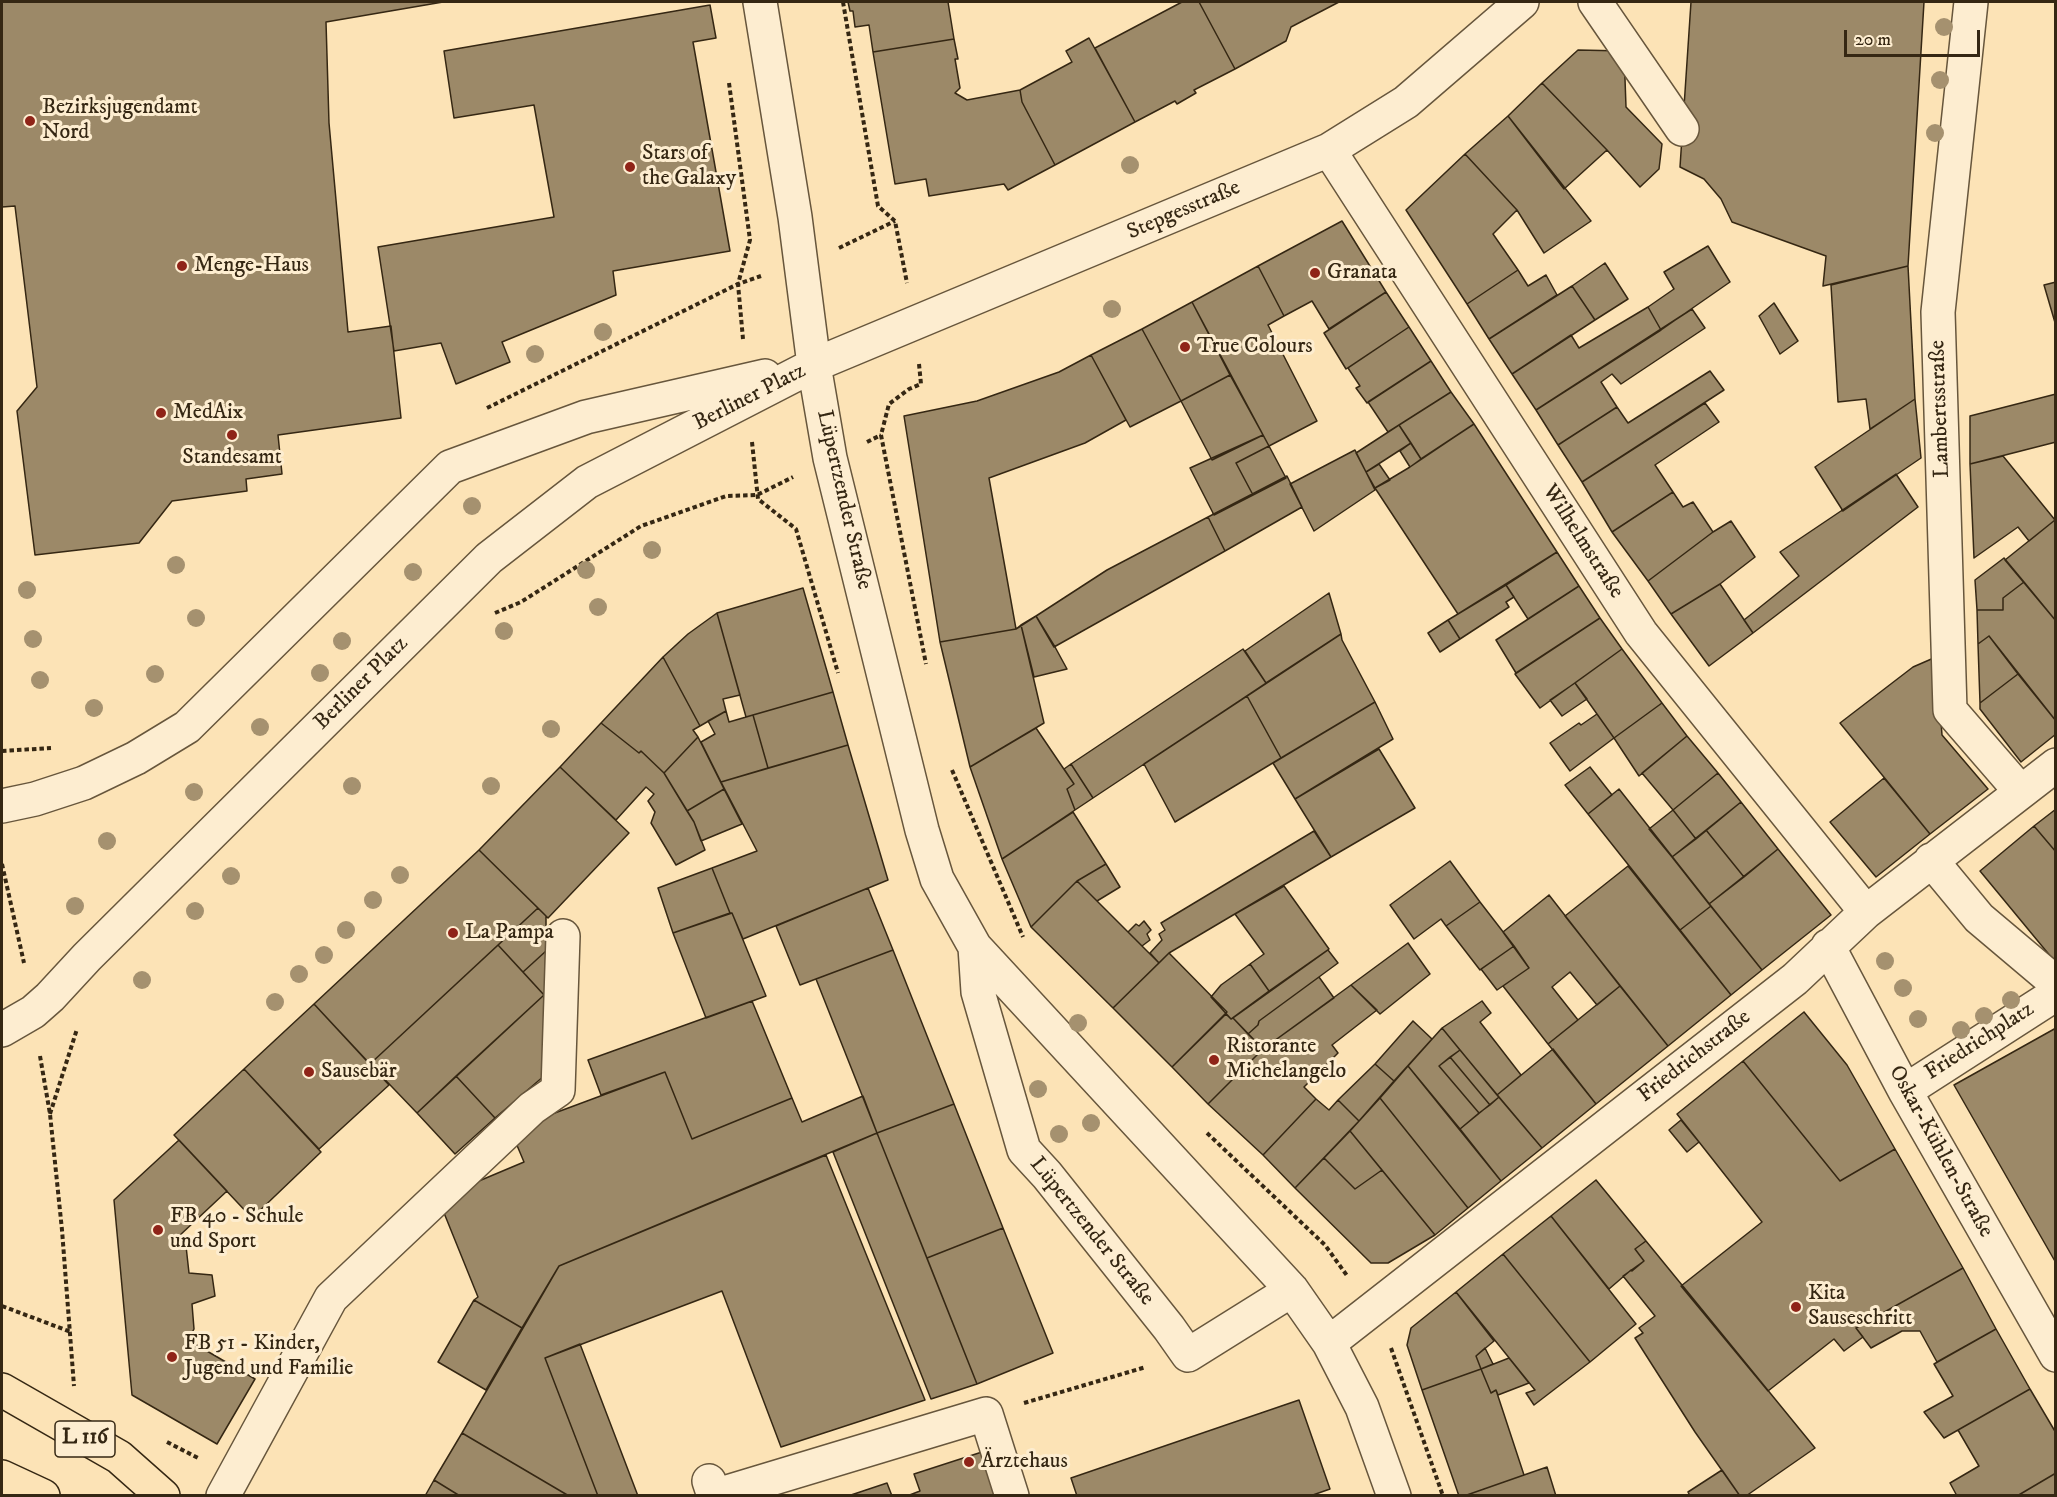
<!DOCTYPE html>
<html>
<head>
<meta charset="utf-8">
<style>
	body { margin:0 }
	#map { position:relative; width:2057px; height:1497px; overflow:hidden; background:#fce3b6; font-family:"IM FELL DW Pica",serif }
	canvas { display:block }
	.frame { position:absolute; inset:0; border:3px solid #352713; pointer-events:none }
	.scale { position:absolute; left:1844px; top:30px; width:136px; height:27px; box-sizing:border-box; border:3px solid #352713; border-top:0; padding-left:8px; font-size:18px; line-height:21px; white-space:nowrap; color:#352713; -webkit-text-stroke:4px #fdedd0; paint-order:stroke }
</style>
</head>
<body>
<div id="map">
<canvas width="2057" height="1497"></canvas>
<div class="frame"></div>
<div class="scale">20 m</div>
</div>
<script>
const ctx = document.querySelector('canvas').getContext('2d');
ctx.lineJoin = 'round';
function paint(path, color) {
  ctx.fillStyle = color;
  ctx.fill(path, 'evenodd');
}
function poly(rows) {
  const path = new Path2D();
  for (const r of rows) {
    path.moveTo(r[0], r[1]);
    for (let i = 2; i < r.length; i += 2) path.lineTo(r[i], r[i + 1]);
  }
  return path;
}
function stroke(path, color, width, dash) {
  ctx.strokeStyle = color;
  ctx.lineWidth = width;
  ctx.lineCap = dash ? 'butt' : 'round';
  ctx.setLineDash(dash || []);
  ctx.stroke(path);
}
function drawText(font, color, halo, rows, align = 'center') {
  ctx.font = font + ' "IM FELL DW Pica",serif';
  ctx.lineWidth = 6;
  ctx.setLineDash([]);
  ctx.textBaseline = 'middle';
  ctx.strokeStyle = halo;
  ctx.fillStyle = color;
  for (const [text, x, y, turn = 0] of rows) {
    ctx.save();
    ctx.translate(x, y);
    ctx.rotate((+turn || 0) * Math.PI / 180);
    ctx.textAlign = isNaN(turn) ? turn : align;
    if (halo) ctx.strokeText(text, 0, 0);
    ctx.fillText(text, 0, 0);
    ctx.restore();
  }
}
const building = poly([
	[2,2,443,2,326,22,329,123,348,332,391,326,401,418,278,435,282,474,246,479,247,491,172,501,139,543,35,555,17,411,37,387,15,206,2,207,2,2],
	[848,2,948,2,954,39,873,52,869,25,855,27,853,11,850,11,848,2],
	[1182,2,1199,2,1235,69,1194,90,1196,93,1177,104,1175,101,1135,122,1095,48,1182,2],
	[1199,2,1339,2,1291,27,1286,41,1235,69,1199,2],
	[1691,2,1924,2,1908,266,1823,286,1826,256,1732,222,1721,199,1704,179,1680,167,1691,2],
	[710,5,716,38,693,42,730,251,613,271,616,295,502,342,510,362,456,384,441,343,394,351,378,247,554,217,534,105,454,118,444,51,710,5],
	[1089,38,1135,122,1055,165,1022,102,1020,90,1072,62,1066,51,1089,38],
	[954,39,958,59,955,59,960,88,955,93,967,100,1020,90,1022,102,1055,165,1008,190,1004,184,929,196,926,179,895,184,873,52,954,39],
	[1578,50,1624,51,1626,107,1662,144,1659,169,1640,187,1607,150,1542,83,1578,50],
	[1542,83,1607,150,1564,189,1508,116,1542,83],
	[1508,116,1591,221,1544,253,1517,210,1465,154,1508,116],
	[1465,154,1517,210,1493,234,1518,270,1467,304,1406,210,1465,154],
	[1342,221,1386,292,1329,329,1312,301,1284,316,1258,266,1342,221],
	[1708,246,1730,282,1661,330,1648,307,1674,289,1664,272,1708,246],
	[1605,263,1628,299,1595,320,1572,286,1605,263],
	[1258,266,1284,316,1268,325,1317,421,1269,446,1192,302,1258,266],
	[1908,266,1915,399,1870,429,1866,399,1838,402,1831,285,1908,266],
	[1518,270,1528,286,1546,275,1557,295,1489,339,1467,304,1518,270],
	[2056,282,2056,326,2044,285,2056,282],
	[1572,286,1595,320,1512,374,1489,339,1572,286],
	[1386,292,1409,327,1346,369,1324,333,1386,292],
	[1192,302,1230,375,1181,401,1142,329,1192,302],
	[1774,303,1798,341,1780,354,1759,316,1774,303],
	[1648,307,1661,330,1536,410,1512,374,1571,335,1579,348,1648,307],
	[1692,309,1705,328,1621,384,1612,374,1601,382,1617,407,1558,445,1536,410,1692,309],
	[1409,327,1431,361,1367,403,1356,388,1360,386,1348,368,1409,327],
	[1142,329,1181,401,1130,427,1091,355,1142,329],
	[1091,355,1126,420,1085,443,989,478,1016,629,940,642,904,416,977,401,1059,372,1091,355],
	[1431,361,1451,392,1388,432,1368,402,1431,361],
	[1710,371,1724,390,1582,482,1558,445,1617,407,1628,423,1710,371],
	[1230,375,1263,435,1212,460,1181,401,1230,375],
	[1451,392,1474,424,1421,459,1399,425,1451,392],
	[2056,394,2056,442,1970,464,1970,416,2056,394],
	[1915,399,1921,458,1843,511,1815,467,1915,399],
	[1705,403,1719,422,1655,465,1673,492,1612,532,1582,482,1705,403],
	[1474,424,1557,552,1458,614,1375,488,1410,467,1474,424],
	[1399,425,1411,443,1366,472,1356,453,1399,425],
	[1263,435,1269,446,1236,463,1253,495,1214,515,1190,468,1263,435],
	[1411,443,1421,459,1410,467,1400,451,1411,443],
	[1269,446,1286,478,1253,495,1236,463,1269,446],
	[1355,450,1375,490,1314,531,1290,484,1355,450],
	[2003,456,2055,520,2029,541,2018,527,1974,558,1970,464,2003,456],
	[1379,464,1390,480,1375,488,1366,472,1379,464],
	[1896,474,1918,507,1753,633,1744,620,1799,576,1780,552,1896,474],
	[1287,476,1302,507,1225,551,1208,517,1287,476],
	[1673,492,1683,507,1693,502,1713,532,1648,581,1612,532,1673,492],
	[1208,517,1225,551,1054,647,1036,616,1016,629,1107,570,1208,517],
	[2055,520,2056,521,2056,621,2005,560,2055,520],
	[1731,521,1755,557,1720,584,1671,614,1648,581,1713,532,1731,521],
	[1557,552,1579,586,1528,619,1506,585,1557,552],
	[2004,558,2024,582,2003,598,2003,610,1977,610,1975,580,2004,558],
	[2024,582,2056,621,2056,721,1989,636,1978,644,1977,610,2003,610,2003,598,2024,582],
	[1720,584,1753,633,1709,666,1671,614,1720,584],
	[1506,585,1514,597,1506,602,1509,607,1460,639,1448,620,1506,585],
	[1579,586,1600,618,1516,673,1496,640,1579,586],
	[803,588,833,692,746,717,717,613,803,588],
	[1329,593,1341,634,1266,683,1245,651,1329,593],
	[717,613,740,695,723,699,726,711,700,726,663,657,688,634,717,613],
	[1036,616,1055,647,1067,669,1034,677,1021,625,1036,616],
	[1600,618,1622,649,1540,708,1515,674,1600,618],
	[1448,620,1460,639,1440,652,1428,633,1448,620],
	[1021,625,1044,723,970,767,940,642,1016,629,1021,625],
	[1341,634,1342,640,1375,702,1281,758,1247,696,1341,634],
	[1989,636,2018,674,1980,703,1978,644,1989,636],
	[1243,649,1266,683,1093,798,1071,764,1243,649],
	[1622,649,1662,703,1614,738,1575,683,1622,649],
	[663,657,700,726,693,730,698,737,664,773,641,751,639,753,601,723,663,657],
	[1936,657,1942,735,1988,789,1930,834,1840,723,1913,667,1936,657],
	[2018,674,2056,721,2056,734,2021,762,1980,709,1980,703,2018,674],
	[1575,683,1587,699,1562,716,1550,700,1575,683],
	[833,692,848,745,768,768,753,715,833,692],
	[1247,696,1281,758,1175,822,1144,764,1247,696],
	[1375,702,1393,739,1295,799,1273,763,1375,702],
	[1662,703,1687,736,1639,776,1614,738,1662,703],
	[726,711,729,722,753,715,768,768,721,782,701,742,715,734,708,721,726,711],
	[1597,714,1614,738,1570,771,1550,743,1579,723,1581,725,1597,714],
	[601,723,639,753,641,751,664,773,694,822,705,850,676,865,651,823,655,812,648,801,654,794,646,787,616,820,560,767,601,723],
	[1036,728,1074,784,1067,789,1075,810,1002,859,970,767,1036,728],
	[1687,736,1718,773,1673,810,1642,773,1687,736],
	[698,737,724,789,687,811,664,773,698,737],
	[848,745,888,880,743,939,732,913,730,913,712,868,757,851,721,782,848,745],
	[1379,749,1415,808,1331,857,1295,799,1379,749],
	[1071,764,1093,798,1075,810,1067,789,1074,784,1064,769,1071,764],
	[560,767,629,833,548,918,479,850,560,767],
	[1590,767,1612,795,1588,814,1565,785,1590,767],
	[1718,773,1741,802,1696,839,1673,810,1718,773],
	[1884,778,1930,834,1876,877,1830,822,1884,778],
	[724,789,742,824,701,841,694,822,687,811,724,789],
	[1619,789,1711,906,1680,930,1588,814,1619,789],
	[1741,802,1778,849,1744,877,1706,830,1741,802],
	[2056,809,2056,852,2034,826,2056,809],
	[1673,810,1696,839,1672,857,1649,829,1673,810],
	[1073,812,1106,864,1077,881,1031,927,1002,859,1073,812],
	[2034,826,2056,852,2056,963,1980,871,2034,826],
	[1706,830,1744,877,1709,904,1672,857,1706,830],
	[1314,831,1331,857,1169,953,1159,963,1150,953,1162,940,1159,934,1165,930,1161,923,1314,831],
	[1778,849,1831,915,1762,970,1709,904,1778,849],
	[479,850,538,908,370,1064,314,1004,479,850],
	[1450,861,1480,902,1446,926,1441,919,1414,939,1390,905,1450,861],
	[1106,864,1120,887,1097,901,1077,881,1106,864],
	[1628,866,1731,995,1668,1046,1565,916,1628,866],
	[712,868,730,913,673,933,658,888,712,868],
	[1077,881,1159,963,1113,1008,1031,927,1077,881],
	[1284,886,1329,949,1269,991,1250,964,1264,954,1235,914,1284,886],
	[868,888,893,950,800,985,776,926,868,888],
	[1549,895,1620,986,1597,1005,1570,972,1552,987,1578,1020,1548,1044,1503,986,1529,968,1503,932,1549,895],
	[1480,902,1514,946,1480,970,1446,926,1480,902],
	[1711,906,1762,970,1731,995,1680,930,1711,906],
	[538,908,546,916,546,951,523,972,498,945,538,908],
	[732,913,766,996,706,1018,673,933,732,913],
	[1144,921,1151,930,1147,934,1150,940,1142,946,1128,932,1136,924,1139,926,1144,921],
	[1408,943,1430,974,1380,1014,1351,985,1408,943],
	[498,945,544,995,417,1113,370,1064,498,945],
	[1514,946,1529,968,1497,990,1481,969,1514,946],
	[893,950,954,1104,877,1133,816,979,893,950],
	[1328,950,1338,963,1259,1021,1258,1025,1248,1034,1233,1018,1328,950],
	[546,951,545,973,552,1073,544,1076,495,1118,456,1076,544,995,523,972,546,951],
	[1169,953,1227,1012,1172,1067,1113,1008,1169,953],
	[1250,964,1269,991,1231,1019,1211,997,1221,985,1250,964],
	[1319,977,1334,998,1263,1049,1248,1034,1258,1025,1259,1021,1319,977],
	[1351,985,1377,1010,1332,1045,1338,1053,1304,1087,1316,1099,1263,1155,1208,1104,1263,1049,1351,985],
	[1620,986,1668,1046,1596,1104,1548,1044,1620,986],
	[752,1001,792,1098,692,1139,665,1072,601,1095,588,1060,752,1001],
	[1482,1001,1491,1013,1480,1022,1521,1075,1497,1095,1442,1028,1482,1001],
	[314,1004,389,1085,319,1149,244,1069,314,1004],
	[1804,1012,1847,1065,1895,1149,1840,1181,1743,1061,1804,1012],
	[1226,1014,1231,1019,1233,1018,1263,1049,1208,1104,1172,1067,1226,1014],
	[1413,1021,1432,1039,1394,1081,1375,1064,1413,1021],
	[1442,1028,1460,1050,1439,1066,1479,1113,1460,1129,1408,1066,1442,1028],
	[2056,1028,2056,1263,1954,1085,2056,1028],
	[1553,1049,1596,1104,1542,1148,1497,1095,1553,1049],
	[1460,1050,1499,1097,1490,1105,1450,1057,1460,1050],
	[1450,1057,1490,1105,1479,1113,1439,1066,1450,1057],
	[1743,1061,1840,1181,1895,1149,1963,1268,1856,1328,1863,1337,1844,1351,1834,1339,1768,1391,1681,1286,1762,1222,1677,1114,1743,1061],
	[1375,1064,1394,1081,1359,1121,1338,1100,1375,1064],
	[1408,1066,1501,1181,1468,1208,1380,1098,1408,1066],
	[244,1069,321,1152,252,1218,174,1135,244,1069],
	[665,1072,692,1139,792,1098,802,1122,863,1096,877,1133,559,1266,522,1328,474,1300,478,1297,442,1208,467,1186,524,1162,516,1143,544,1117,665,1072],
	[456,1076,495,1118,455,1154,417,1113,456,1076],
	[1499,1097,1542,1148,1501,1181,1460,1129,1499,1097],
	[1380,1098,1468,1208,1435,1235,1350,1131,1380,1098],
	[1316,1099,1329,1110,1338,1100,1359,1121,1295,1188,1263,1155,1316,1099],
	[954,1104,1003,1228,927,1258,877,1133,954,1104],
	[1681,1120,1699,1142,1687,1152,1669,1130,1681,1120],
	[1350,1131,1382,1170,1355,1189,1324,1158,1350,1131],
	[877,1133,977,1384,931,1399,833,1152,877,1133],
	[179,1140,227,1191,178,1237,186,1246,189,1273,212,1275,215,1296,192,1304,194,1329,188,1340,255,1379,217,1444,132,1395,114,1200,179,1140],
	[826,1155,925,1400,781,1447,722,1291,545,1358,598,1496,569,1496,462,1433,559,1266,826,1155],
	[1324,1158,1355,1189,1382,1170,1435,1235,1388,1263,1371,1263,1295,1188,1324,1158],
	[1596,1180,1646,1241,1635,1249,1644,1261,1632,1271,1631,1270,1609,1289,1551,1216,1596,1180],
	[1551,1216,1636,1324,1590,1362,1503,1254,1551,1216],
	[1003,1228,1053,1353,977,1384,927,1258,1003,1228],
	[1646,1241,1815,1448,1746,1496,1740,1496,1695,1432,1635,1338,1643,1333,1639,1328,1655,1316,1623,1276,1644,1261,1635,1249,1646,1241],
	[1503,1254,1590,1362,1534,1405,1526,1393,1535,1390,1456,1292,1503,1254],
	[1963,1268,1996,1329,1937,1362,1920,1331,1902,1331,1871,1348,1856,1328,1963,1268],
	[1456,1292,1494,1341,1476,1356,1481,1369,1422,1390,1407,1345,1411,1328,1456,1292],
	[474,1300,522,1328,486,1390,438,1362,474,1300],
	[1996,1329,2030,1389,1944,1438,1924,1412,1953,1396,1934,1364,1996,1329],
	[580,1344,638,1496,598,1496,545,1358,580,1344],
	[1485,1348,1493,1364,1481,1369,1476,1356,1485,1348],
	[1509,1358,1529,1383,1498,1395,1496,1390,1491,1393,1481,1369,1509,1358],
	[1481,1369,1491,1393,1496,1390,1524,1475,1464,1496,1459,1496,1422,1390,1481,1369],
	[2030,1389,2056,1433,2056,1473,2017,1496,1957,1496,1950,1483,1979,1466,1958,1430,2030,1389],
	[1299,1400,1330,1489,1310,1496,1077,1496,1071,1478,1299,1400],
	[462,1433,569,1496,460,1496,434,1480,462,1433],
	[985,1451,1000,1496,907,1496,920,1491,914,1474,985,1451],
	[1547,1467,1556,1496,1464,1496,1524,1475,1547,1467],
	[1722,1470,1740,1496,1690,1496,1688,1492,1722,1470],
	[2056,1473,2056,1496,2017,1496,2056,1473],
	[434,1480,460,1496,425,1496,434,1480],
	[887,1483,892,1496,848,1496,887,1483]
]);
paint(building, '#9c8968');
stroke(building, '#352713', 1.5);
const minor = poly([
	[760,2,795,217,814,365,830,458,922,830,937,879,975,947,1292,1290,1329,1343,1362,1407,1394,1496],
	[1595,2,1682,129],
	[1971,2,1938,312,1950,710,2021,792],
	[1329,150,1641,633,1866,912],
	[2,806,35,799,84,783,136,758,187,727,450,467,586,417,765,376],
	[1931,860,1979,918,2056,983],
	[1828,946,1905,1091,2056,1355],
	[975,947,978,992,1024,1150,1047,1175,1169,1328,1188,1355,1292,1290],
	[2,1030,33,1012,50,997,87,957,489,558,587,482,814,365,1329,150,1406,102,1522,2],
	[1905,1091,2056,994],
	[1329,1343,1795,979,1866,912,2056,765],
	[709,1481,714,1496,986,1414,1012,1496],
	[223,1496,331,1298,532,1108,558,1090,563,936]
]);
const major = poly([
	[2,1390,119,1457,163,1496],
	[2,1477,43,1496]
]);
stroke(minor, '#67563c', 36);
stroke(major, '#352713', 36);
stroke(poly([
	[843,2,878,206,895,221,907,283],
	[729,83,750,240,738,284,743,339],
	[839,248,895,221],
	[919,364,921,384,909,389,889,404,881,435,926,664],
	[487,408,738,284,761,276],
	[752,442,758,499,796,529,838,673],
	[867,442,881,435],
	[495,613,521,602,641,526,726,496,757,495,793,477],
	[2,751,51,748],
	[952,770,1023,937],
	[2,864,24,963],
	[40,1056,50,1114,62,1230,74,1386],
	[50,1114,77,1029],
	[1207,1133,1325,1245,1348,1277],
	[2,1306,71,1332],
	[1391,1348,1443,1496],
	[1024,1403,1146,1367],
	[167,1442,198,1458]
]), '#352713', 4, [4.5, 3]);
stroke(minor, '#fdedd0', 33);
stroke(major, '#fce3b6', 33);
ctx.fillStyle = '#a5916f';
for (const [x, y] of [
	[1944,27],
	[1940,80],
	[1935,133],
	[1130,165],
	[1112,309],
	[603,332],
	[535,354],
	[472,506],
	[652,550],
	[176,565],
	[586,570],
	[413,572],
	[27,590],
	[598,607],
	[196,618],
	[504,631],
	[33,639],
	[342,641],
	[320,673],
	[155,674],
	[40,680],
	[94,708],
	[260,727],
	[551,729],
	[352,786],
	[491,786],
	[194,792],
	[107,841],
	[400,875],
	[231,876],
	[373,900],
	[75,906],
	[195,911],
	[346,930],
	[324,955],
	[1885,961],
	[299,974],
	[142,980],
	[1903,988],
	[2011,1000],
	[275,1002],
	[1984,1016],
	[1918,1019],
	[1078,1023],
	[1961,1030],
	[1038,1089],
	[1091,1123],
	[1059,1134]
]) {
  ctx.beginPath();
  ctx.arc(x, y, 9, 0, 2 * Math.PI);
  ctx.fill();
}
for (const [x, y, r, color] of [
	[30,121,6,"#8f2418"],
	[630,167,6,"#8f2418"],
	[182,266,6,"#8f2418"],
	[1315,273,6,"#8f2418"],
	[1185,347,6,"#8f2418"],
	[161,413,6,"#8f2418"],
	[232,435,6,"#8f2418"],
	[453,933,6,"#8f2418"],
	[1214,1060,6,"#8f2418"],
	[309,1072,6,"#8f2418"],
	[158,1230,6,"#8f2418"],
	[1796,1307,6,"#8f2418"],
	[172,1357,6,"#8f2418"],
	[969,1462,6,"#8f2418"]
]) {
  const dot = new Path2D();
  dot.arc(x, y, r, 0, 2 * Math.PI);
  ctx.fillStyle = color;
  ctx.fill(dot);
  stroke(dot, '#fdedd0', 2);
}
for (const [x, y, w] of [
	[85,1439,60]
]) {
  const box = new Path2D();
  box.roundRect(x - w / 2, y - 18, w, 36, 4.5);
  ctx.fillStyle = '#fdedd0';
  ctx.fill(box);
  stroke(box, '#352713', 1.5);
}
drawText('bold 21px', '#352713', null, [
	["L 116",85,1439]
]);
drawText('22px', '#352713', '#fdedd0', [
	["Bezirksjugendamt",42,108],
	["Nord",42,133],
	["Stars of",642,154],
	["the Galaxy",642,179],
	["Menge-Haus",194,266],
	["Granata",1327,273],
	["True Colours",1197,347],
	["MedAix",173,413],
	["Standesamt",232,458,"center"],
	["La Pampa",465,933],
	["Ristorante",1226,1047],
	["Michelangelo",1226,1072],
	["Sausebär",321,1072],
	["FB 40 - Schule",170,1217],
	["und Sport",170,1242],
	["Kita",1808,1294],
	["Sauseschritt",1808,1319],
	["FB 51 - Kinder,",184,1344],
	["Jugend und Familie",184,1369],
	["Ärztehaus",981,1462]
], 'left');
drawText('22px', '#352713', '#fdedd0', [
	["Stepgesstraße",1184,211,-23],
	["Berliner Platz",750,398,-27],
	["Lambertsstraße",1941,409,-92],
	["Lüpertzender Straße",843,500,77],
	["Wilhelmstraße",1582,542,57],
	["Berliner Platz",362,684,-45],
	["Friedrichplatz",1980,1042,-33],
	["Friedrichstraße",1695,1057,-38],
	["Oskar-Kühlen-Straße",1940,1152,61],
	["Lüpertzender Straße",1091,1232,51]
]);
</script>
</body>
</html>
